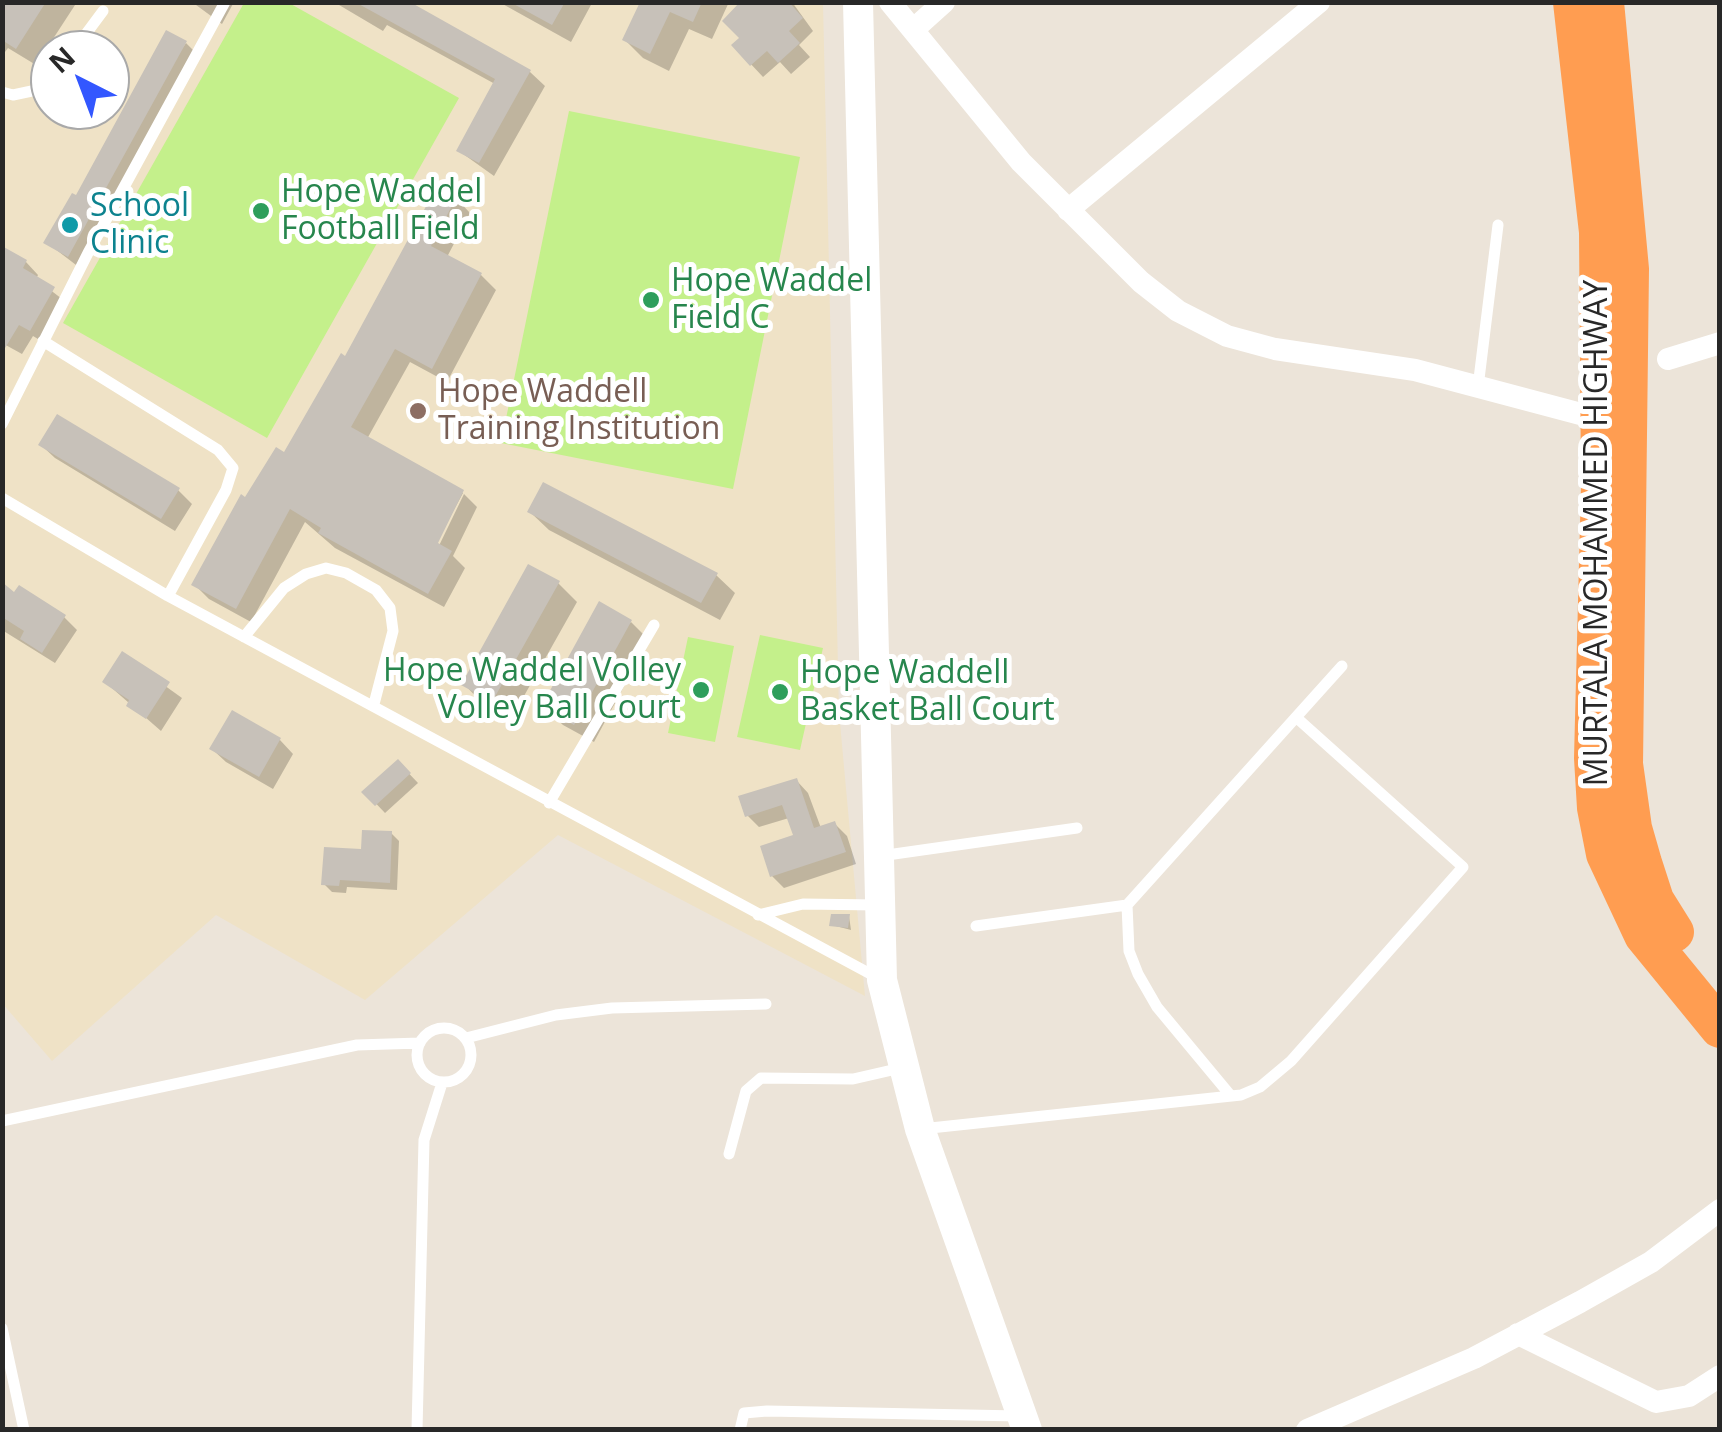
<!DOCTYPE html>
<html>
<head>
<meta charset="utf-8">
<style>
	body { margin:0 }
	#map { position:relative; width:1722px; height:1432px; overflow:hidden; background:#ece4d9; font-family:"Open Sans",sans-serif }
	canvas { display:block }
	.frame { position:absolute; inset:0; border:5px solid #282828; pointer-events:none }
	.north { position:absolute; left:30px; top:30px; width:100px; height:100px; box-sizing:border-box; background:#fff; border:2px solid #a9a9a9; border-radius:50%; rotate:318deg; font-size:28px; font-weight:700; line-height:40px; text-align:center; color:#282828 }
	.north::after { content:''; display:block; margin:auto; width:35px; height:45px; background:#3357ff; clip-path:polygon(50% 0,100% 100%,50% 72%,0 100%) }
</style>
</head>
<body>
<div id="map">
<canvas width="1722" height="1432"></canvas>
<div class="frame"></div>
<div class="north">N</div>
</div>
<script>
const ctx = document.querySelector('canvas').getContext('2d');
ctx.lineJoin = 'round';
function paint(path, color) {
  ctx.fillStyle = color;
  ctx.fill(path, 'evenodd');
}
function poly(rows) {
  const path = new Path2D();
  for (const r of rows) {
    if (r.length === 3) {
      path.moveTo(r[0] + r[2], r[1]);
      path.arc(r[0], r[1], r[2], 0, 2 * Math.PI);
      continue;
    }
    path.moveTo(r[0], r[1]);
    for (let i = 2; i < r.length; i += 2) path.lineTo(r[i], r[i + 1]);
  }
  return path;
}
function stroke(path, color, width, dash) {
  ctx.strokeStyle = color;
  ctx.lineWidth = width;
  ctx.lineCap = dash ? 'butt' : 'round';
  ctx.setLineDash(dash || []);
  ctx.stroke(path);
}
function drawText(font, color, halo, rows, align = 'center') {
  ctx.font = font + ' "Open Sans",sans-serif';
  ctx.lineWidth = 10;
  ctx.setLineDash([]);
  ctx.textBaseline = 'middle';
  ctx.strokeStyle = halo;
  ctx.fillStyle = color;
  for (const [text, x, y, turn = 0] of rows) {
    ctx.save();
    ctx.translate(x, y);
    ctx.rotate((+turn || 0) * Math.PI / 180);
    ctx.textAlign = isNaN(turn) ? turn : align;
    if (halo) ctx.strokeText(text, 0, 0);
    ctx.fillText(text, 0, 0);
    ctx.restore();
  }
}
paint(poly([
	[2,3,823,3,839,712,865,996,558,835,365,1000,216,915,52,1061,2,1003],
	[50,50,110,50,110,110,50,110]
]), '#efe2c6');
paint(poly([
	[244,3,289,3,459,98,267,438,63,323],
	[569,111,800,157,733,489,501,443],
	[760,635,823,648,800,750,737,737],
	[688,637,734,646,715,742,668,733]
]), '#c4f08b');
paint(poly([
	[2,2,77,2,36,65,8,48,2,56],
	[192,2,234,2,222,24],
	[334,2,404,2,530,72,545,86,494,176,459,151,495,84,387,25,383,31],
	[499,2,592,2,592,3,571,42],
	[642,2,729,2,712,39,689,29,669,71,643,58,625,40],
	[755,2,792,2,813,31,799,45,810,57,791,74,780,62,763,77,734,46,742,38],
	[186,43,198,55,80,268,46,242],
	[456,198,470,213,447,257,481,275,496,290,447,382,410,362,367,439,463,493,430,554,434,556,464,494,477,507,453,556,465,568,444,607,335,548,305,522,251,622,209,599,194,584,246,500,285,456],
	[2,249,26,262,38,275,36,279,66,302,43,342,33,336,22,354,2,343],
	[41,445,178,490,192,504,175,531,55,458],
	[530,512,716,575,735,593,720,620,549,530],
	[558,583,577,602,511,719,482,703,464,684],
	[2,586,15,596,64,617,77,630,55,663,2,630],
	[631,622,649,640,594,742,563,725,544,707],
	[122,655,182,698,161,731,105,682],
	[280,740,293,754,273,789,226,762,212,749],
	[398,762,418,783,385,813,365,792],
	[797,781,808,793,821,828,835,824,847,836,856,864,784,888,772,876,796,837,789,818,759,827,747,815],
	[391,833,399,841,397,890,347,887,346,893,332,892,324,884],
	[849,916,851,930,832,925]
]), '#0003');
paint(poly([
	[2,2,46,2,16,49,2,40],
	[355,2,410,2,531,70,479,163,456,151,495,79],
	[510,2,565,2,552,25],
	[640,2,702,2,693,22,670,12,650,54,622,40],
	[740,2,789,2,803,18,789,31,800,43,778,63,767,51,750,66,731,45,739,38,722,21],
	[166,30,187,41,68,257,43,243,72,193,76,195],
	[437,186,457,196,431,246,482,273,432,369,395,349,351,427,464,490,438,543,452,551,428,594,318,533,321,528,290,509,236,609,191,585,241,494,245,497,276,447,284,452,341,353,345,356],
	[2,246,27,260,23,268,55,287,30,331,19,325,2,353],
	[57,414,180,488,161,519,38,445],
	[543,482,718,573,701,603,527,512],
	[528,564,560,581,492,702,461,685],
	[2,582,14,592,19,585,66,615,42,653,20,639,24,631,2,617],
	[599,601,632,620,574,725,541,707],
	[122,651,170,682,146,719,126,706,129,700,102,682],
	[232,710,281,738,259,777,209,749],
	[398,759,411,773,375,806,361,792],
	[797,778,814,828,835,821,846,852,770,877,760,846,793,835,782,805,745,817,738,796],
	[362,830,392,831,390,883,340,880,339,886,321,885,324,847,361,849],
	[831,914,850,914,848,928,829,926]
]), '#c7c1b9');
stroke(poly([
	[74,50,103,11],
	[2,92,13,95,46,88,50,83],
	[43,341,218,450,233,468,226,490,168,596],
	[1478,387,1498,225],
	[2,424,88,253,225,2],
	[2,498,168,596,878,978],
	[244,637,284,588,306,574,326,568,346,573,376,590,390,608,393,631,374,704],
	[549,803,654,625],
	[880,856,1077,828],
	[1127,905,1129,951,1138,974,1157,1007,1231,1096],
	[758,915,803,904,877,905],
	[976,926,1127,905,1342,666],
	[444,1055,27],
	[466,1038,556,1015,612,1008,766,1004],
	[2,1121,357,1045,420,1043],
	[921,1129,1241,1095,1260,1087,1291,1061,1463,867,1298,719],
	[729,1154,746,1091,761,1078,853,1079,901,1068],
	[2,1328,24,1430],
	[417,1430,424,1140,442,1083],
	[740,1430,744,1413,767,1411,1019,1416]
]), '#fff', 11);
stroke(poly([
	[890,2,1021,162,1141,282,1178,311,1227,336,1275,349,1415,370,1607,421],
	[914,29,944,2],
	[1068,210,1319,2],
	[1668,359,1720,343],
	[1518,1334,1656,1402,1689,1396,1720,1376],
	[1307,1430,1474,1358,1580,1302,1651,1262,1720,1210]
]), '#fff', 22);
stroke(poly([
	[858,2,882,980,920,1129,1027,1430]
]), '#fff', 30);
stroke(poly([
	[1573,2,1599,232,1601,485,1594,758,1597,808,1606,854,1644,935,1720,1028],
	[1604,2,1629,269,1623,764,1632,828,1642,863,1654,900,1674,932]
]), '#ff9d51', 40);
for (const [x, y, r, color] of [
	[261,211,10,"#2e9e5b"],
	[70,225,10,"#0f9aa8"],
	[651,300,10,"#2e9e5b"],
	[418,411,10,"#8d6e63"],
	[701,690,10,"#2e9e5b"],
	[780,692,10,"#2e9e5b"]
]) {
  const dot = new Path2D();
  dot.arc(x, y, r, 0, 2 * Math.PI);
  ctx.fillStyle = color;
  ctx.fill(dot);
  stroke(dot, '#fff', 4);
}
drawText('32px', '#27864d', '#fff', [
	["Hope Waddel",281,193],
	["Football Field",281,230],
	["Hope Waddel",671,282],
	["Field C",671,319],
	["Hope Waddel Volley",681,672,"right"],
	["Volley Ball Court",681,709,"right"],
	["Hope Waddell",800,674],
	["Basket Ball Court",800,711]
], 'left');
drawText('32px', '#0d838f', '#fff', [
	["School",90,207],
	["Clinic",90,244]
], 'left');
drawText('32px', '#785e54', '#fff', [
	["Hope Waddell",438,393],
	["Training Institution",438,430]
], 'left');
drawText('32px', '#282828', '#fff', [
	["MURTALA MOHAMMED HIGHWAY",1598,533,-90]
]);
</script>
</body>
</html>
